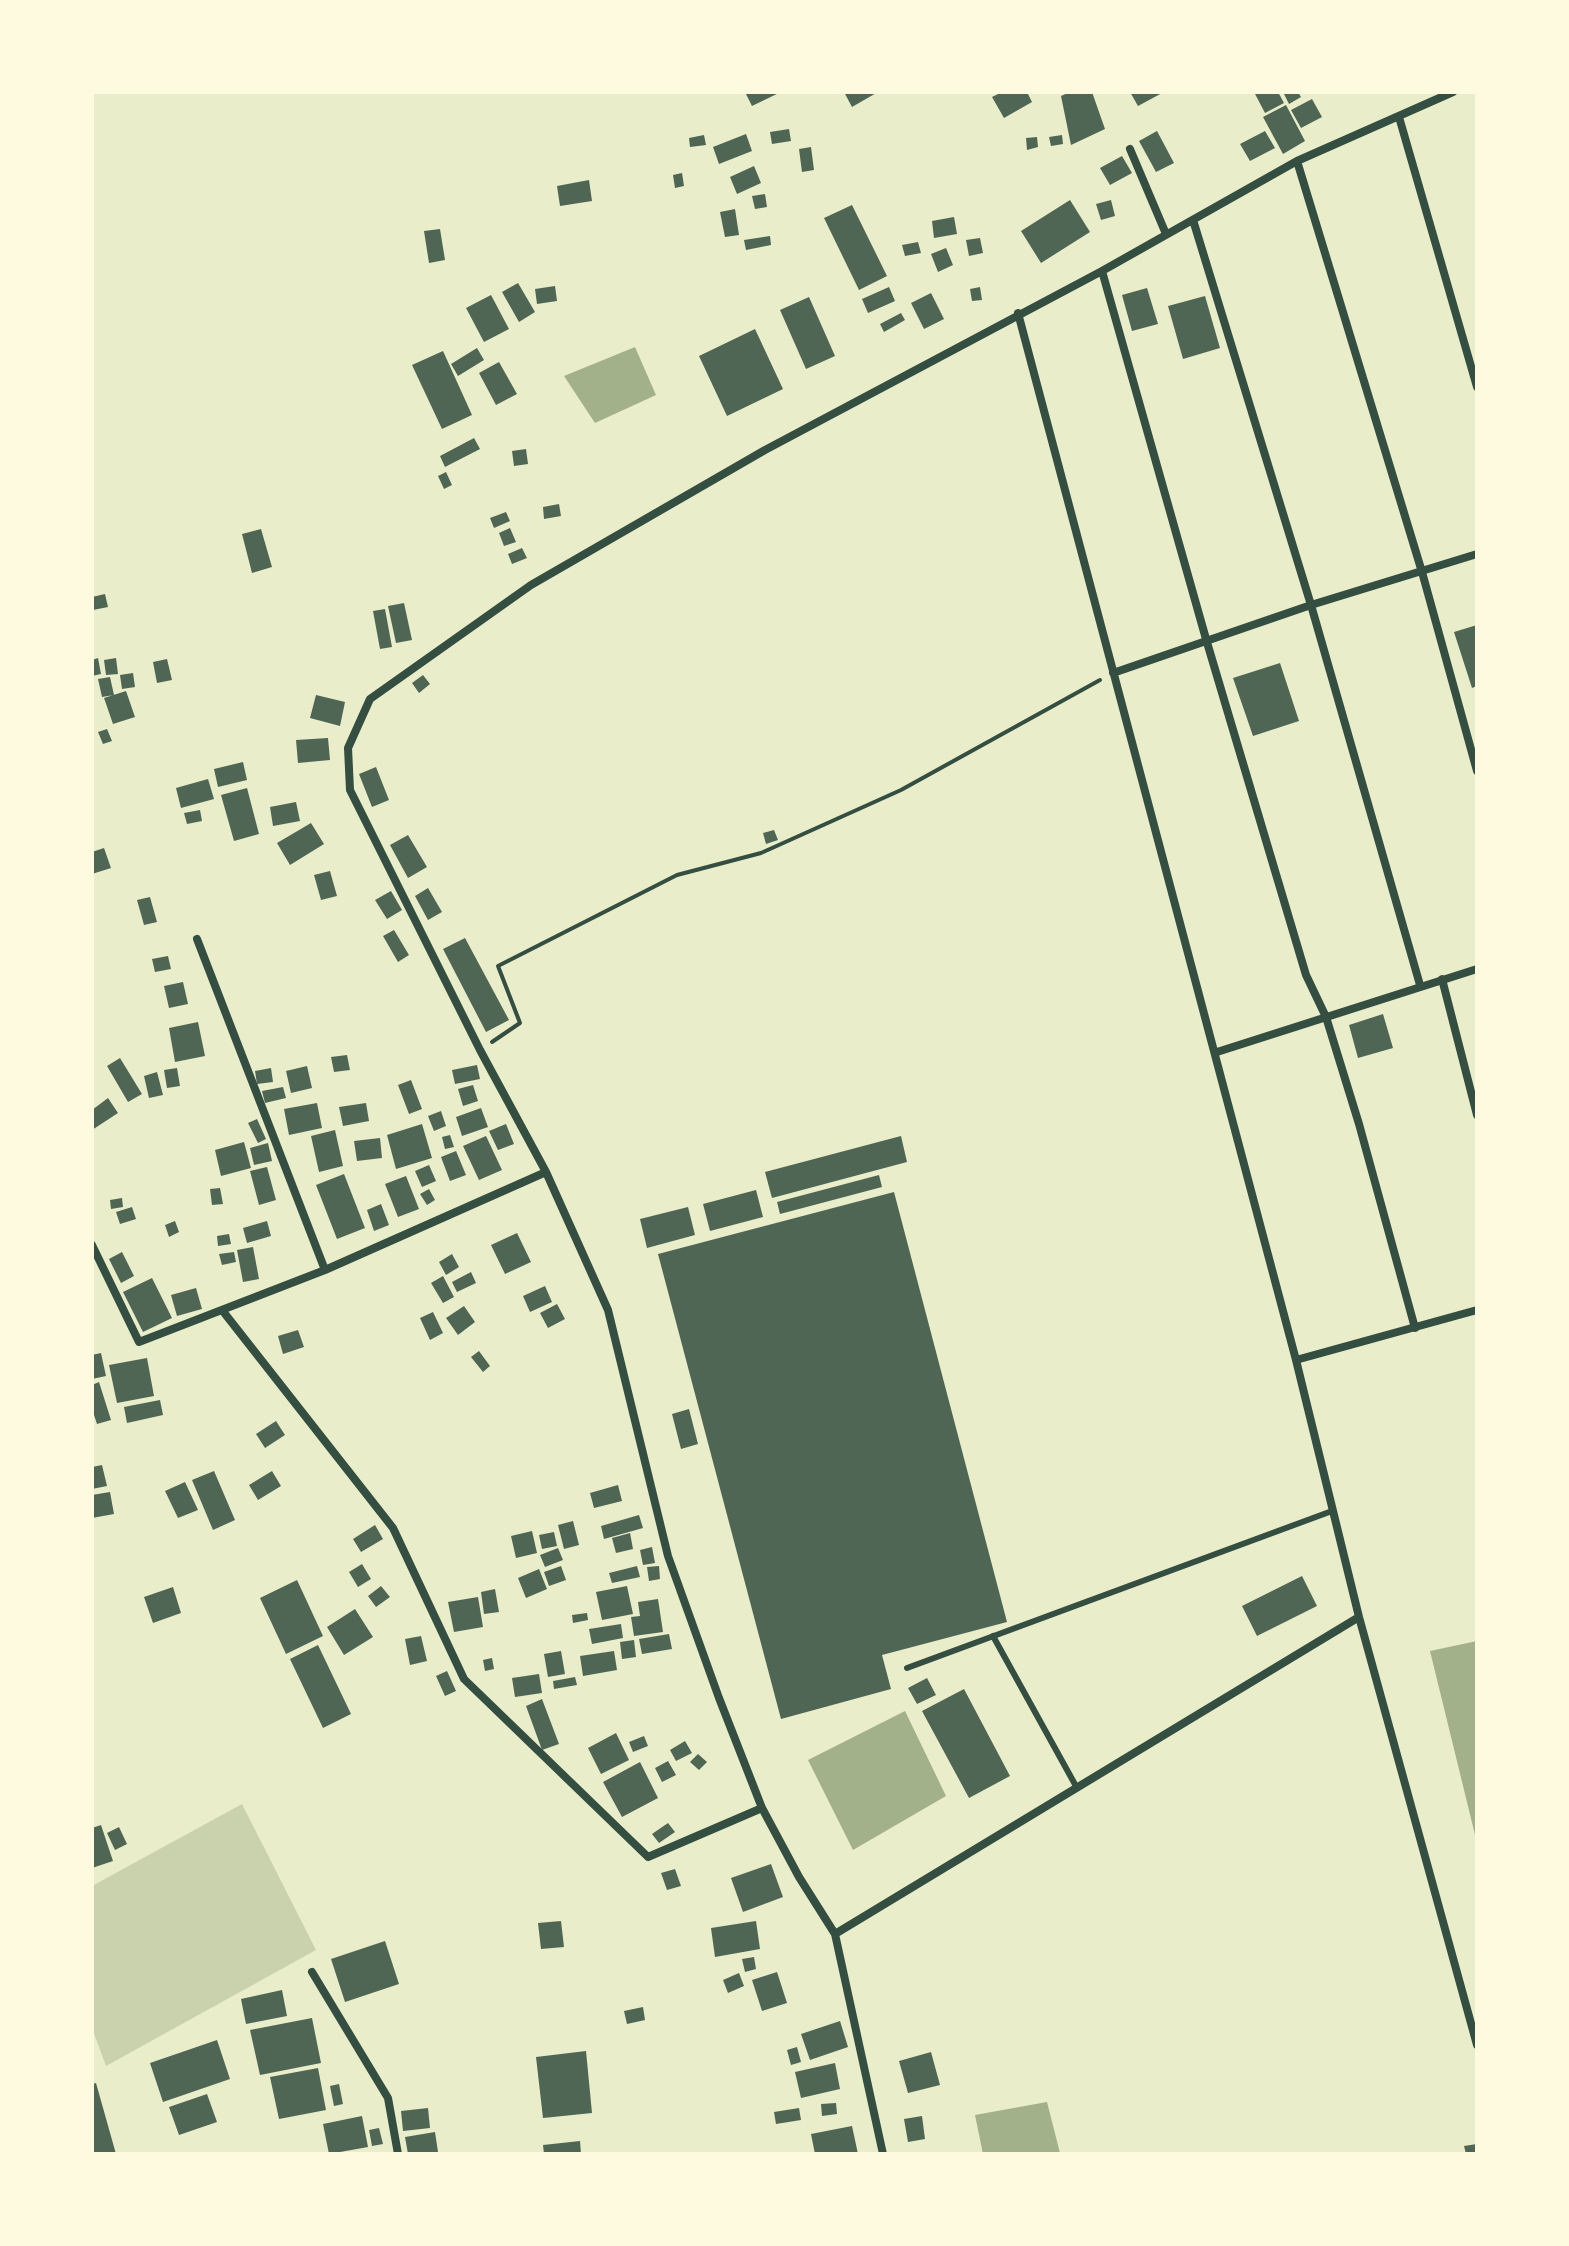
<!DOCTYPE html>
<html>
<head>
<meta charset="utf-8">
<style>
	body { margin:0 }
	#map { position:relative; width:1569px; height:2246px; overflow:hidden; background:#e9edc9; font-family:"Space Grotesk",sans-serif }
	canvas { display:block }
	.frame { position:absolute; inset:0; border:94px solid #fefae0; pointer-events:none }
</style>
</head>
<body>
<div id="map">
<canvas width="1569" height="2246"></canvas>
<div class="frame"></div>
</div>
<script>
const ctx = document.querySelector('canvas').getContext('2d');
ctx.lineJoin = 'round';
function paint(path, color) {
  ctx.fillStyle = color;
  ctx.fill(path, 'evenodd');
}
function poly(rows) {
  const path = new Path2D();
  for (const r of rows) {
    path.moveTo(r[0], r[1]);
    for (let i = 2; i < r.length; i += 2) path.lineTo(r[i], r[i + 1]);
  }
  return path;
}
function stroke(path, color, width, dash) {
  ctx.strokeStyle = color;
  ctx.lineWidth = width;
  ctx.lineCap = dash ? 'butt' : 'round';
  ctx.setLineDash(dash || []);
  ctx.stroke(path);
}
paint(poly([
	[242,1804,316,1950,106,2066,92,2028,92,1886]
]), '#cad2ad');
paint(poly([
	[635,347,656,395,595,423,564,376],
	[1477,1641,1477,1843,1430,1651],
	[905,1711,946,1796,853,1850,808,1760],
	[1047,2102,1060,2153,983,2154,975,2115]
]), '#a3b18a');
paint(poly([
	[745,92,781,92,752,106],
	[844,92,878,92,852,107],
	[1002,92,1027,92,1032,102,1004,118,992,97],
	[1070,92,1092,92,1105,129,1071,145,1061,96],
	[1130,92,1164,92,1138,106],
	[1254,92,1278,92,1284,103,1265,113],
	[1283,92,1298,92,1301,97,1289,104],
	[1312,99,1322,117,1301,128,1291,110],
	[1286,105,1305,141,1283,154,1263,117],
	[789,129,791,141,772,144,770,132],
	[1157,131,1174,163,1156,172,1139,141],
	[1265,131,1275,148,1250,161,1240,144],
	[746,134,752,151,719,164,713,147],
	[704,135,706,145,690,147,689,138],
	[1062,135,1063,144,1051,146,1049,137],
	[1037,137,1038,147,1027,150,1026,138],
	[811,147,814,170,802,172,799,149],
	[1122,156,1132,173,1110,185,1100,168],
	[754,166,761,183,737,194,730,177],
	[682,173,684,186,675,188,673,175],
	[589,180,592,201,560,206,557,186],
	[765,194,767,207,755,209,752,196],
	[1070,200,1090,232,1041,263,1021,231],
	[1111,200,1115,216,1101,220,1096,204],
	[852,205,887,276,859,290,824,218],
	[735,209,739,235,725,237,720,212],
	[954,217,957,234,934,238,932,221],
	[440,229,445,260,429,263,424,231],
	[770,236,771,245,746,250,744,240],
	[980,238,983,253,969,256,966,240],
	[918,242,921,253,905,256,902,245],
	[946,248,953,265,938,272,931,254],
	[518,283,535,312,519,322,502,292],
	[555,286,557,301,537,304,535,289],
	[889,287,895,301,868,313,862,299],
	[980,287,982,300,972,301,970,289],
	[1147,288,1158,324,1132,331,1122,295],
	[931,293,944,319,924,329,911,303],
	[491,295,509,329,484,342,466,308],
	[1205,296,1220,348,1183,359,1168,306],
	[809,297,835,356,806,369,780,310],
	[901,313,905,320,884,332,880,324],
	[755,329,783,389,727,416,699,356],
	[477,348,484,360,458,376,451,364],
	[443,351,472,415,442,429,412,365],
	[499,362,517,394,496,405,479,373],
	[474,438,480,449,445,467,440,456],
	[526,449,528,464,514,466,512,451],
	[446,472,452,485,444,489,438,476],
	[559,504,561,516,544,519,543,507],
	[506,512,510,521,494,528,490,518],
	[510,528,516,542,504,546,499,533],
	[261,529,272,567,252,573,242,534],
	[522,548,527,558,512,564,508,554],
	[105,594,108,607,93,610,92,597],
	[404,603,412,640,396,643,388,606],
	[385,609,392,647,380,649,373,611],
	[1477,625,1477,686,1472,688,1454,632],
	[98,658,101,674,92,676,92,660],
	[116,658,118,674,106,675,104,660],
	[167,659,172,680,157,683,153,662],
	[1280,663,1299,721,1253,736,1233,678],
	[133,673,135,687,122,689,120,675],
	[423,675,430,684,419,693,412,683],
	[110,677,114,695,102,697,98,679],
	[126,691,135,717,113,724,104,698],
	[316,695,345,702,340,726,310,718],
	[107,729,112,741,103,744,98,732],
	[328,738,330,760,298,763,296,740],
	[243,762,247,780,218,787,214,769],
	[376,767,389,800,372,807,359,774],
	[208,779,214,799,181,808,176,788],
	[247,788,259,834,234,841,221,795],
	[296,802,300,821,273,826,270,807],
	[200,810,202,821,187,824,184,813],
	[311,823,324,844,290,865,277,843],
	[774,830,778,840,766,844,763,833],
	[408,835,427,867,408,878,390,845],
	[104,848,111,868,92,874,92,852],
	[330,871,337,896,321,900,314,875],
	[428,888,442,912,428,920,415,896],
	[391,891,402,910,387,919,375,900],
	[150,897,157,922,144,925,137,900],
	[394,930,409,955,398,962,383,936],
	[465,938,509,1020,486,1032,443,949],
	[168,956,171,969,155,972,152,959],
	[183,982,188,1004,169,1008,164,986],
	[1383,1014,1393,1048,1358,1058,1349,1025],
	[198,1022,205,1056,175,1062,169,1028],
	[347,1055,350,1070,334,1072,331,1057],
	[120,1058,142,1094,128,1102,107,1066],
	[477,1065,480,1079,455,1084,452,1070],
	[307,1066,312,1088,291,1093,286,1071],
	[177,1068,180,1086,167,1088,164,1070],
	[271,1068,273,1082,257,1084,255,1071],
	[157,1072,163,1095,149,1098,144,1076],
	[411,1080,422,1109,409,1114,398,1085],
	[473,1085,478,1101,463,1106,458,1089],
	[283,1087,286,1098,265,1103,262,1091],
	[108,1098,118,1113,92,1130,92,1110],
	[317,1103,322,1128,289,1135,284,1109],
	[366,1103,369,1121,343,1126,339,1107],
	[481,1108,488,1127,462,1136,456,1117],
	[441,1111,446,1126,434,1131,428,1116],
	[257,1119,266,1139,258,1143,248,1123],
	[422,1124,432,1158,396,1169,387,1135],
	[506,1124,514,1144,498,1150,489,1131],
	[335,1130,343,1166,319,1172,311,1136],
	[450,1135,454,1147,445,1149,442,1137],
	[486,1136,502,1170,479,1180,463,1146],
	[901,1136,907,1162,772,1198,765,1172],
	[380,1138,382,1158,357,1161,354,1141],
	[244,1142,251,1168,221,1176,215,1150],
	[268,1143,272,1161,254,1165,250,1148],
	[456,1151,466,1175,450,1181,441,1157],
	[429,1165,436,1181,422,1187,415,1171],
	[267,1167,276,1200,259,1205,250,1171],
	[344,1174,365,1228,337,1239,316,1185],
	[879,1175,882,1187,780,1214,777,1202],
	[406,1176,419,1209,398,1217,385,1184],
	[220,1188,223,1204,212,1205,210,1189],
	[429,1189,435,1200,427,1205,420,1194],
	[756,1190,763,1217,710,1231,703,1204],
	[894,1192,1007,1622,882,1655,891,1689,781,1719,658,1254],
	[122,1198,123,1207,111,1209,110,1200],
	[381,1204,389,1225,374,1231,367,1210],
	[132,1207,136,1219,120,1224,116,1212],
	[688,1207,695,1235,647,1248,640,1219],
	[175,1221,179,1232,169,1237,165,1225],
	[267,1221,271,1236,247,1243,243,1228],
	[517,1233,531,1262,505,1274,491,1245],
	[229,1234,231,1244,218,1246,217,1236],
	[253,1247,259,1279,243,1282,237,1250],
	[122,1252,134,1276,121,1283,109,1259],
	[234,1252,236,1262,222,1265,219,1254],
	[452,1254,459,1267,446,1275,439,1262],
	[471,1272,476,1283,457,1292,452,1282],
	[443,1276,454,1297,443,1303,431,1283],
	[152,1278,172,1318,143,1332,123,1292],
	[545,1286,552,1302,530,1312,523,1296],
	[196,1288,202,1309,177,1316,171,1295],
	[557,1304,565,1319,548,1328,540,1313],
	[464,1306,475,1322,458,1335,446,1318],
	[433,1312,443,1333,430,1340,420,1318],
	[298,1330,304,1347,283,1354,278,1336],
	[479,1351,490,1366,483,1372,471,1357],
	[101,1353,106,1376,92,1379,92,1355],
	[147,1358,154,1396,117,1403,109,1365],
	[99,1382,111,1420,97,1424,92,1409,92,1385],
	[160,1400,163,1415,127,1423,124,1407],
	[689,1409,698,1444,681,1449,672,1414],
	[276,1421,285,1435,265,1448,256,1434],
	[102,1465,107,1486,92,1489,92,1467],
	[214,1471,235,1520,213,1530,192,1480],
	[272,1471,281,1486,258,1500,249,1485],
	[185,1482,198,1510,178,1518,165,1491],
	[618,1485,622,1501,594,1508,590,1493],
	[110,1492,114,1514,92,1518,92,1495],
	[639,1515,643,1528,604,1539,601,1526],
	[573,1521,579,1545,564,1549,558,1525],
	[375,1525,383,1539,361,1552,353,1539],
	[532,1531,537,1553,516,1558,511,1536],
	[554,1532,557,1546,542,1549,539,1535],
	[630,1533,633,1549,616,1553,612,1538],
	[652,1547,655,1563,643,1565,640,1550],
	[558,1548,563,1560,545,1567,540,1555],
	[362,1564,371,1579,358,1587,349,1572],
	[561,1566,566,1580,549,1586,544,1572],
	[637,1566,640,1577,612,1583,609,1573],
	[659,1566,660,1579,649,1581,647,1567],
	[539,1569,547,1589,526,1598,518,1578],
	[1302,1576,1317,1606,1257,1636,1242,1606],
	[297,1580,323,1636,286,1654,260,1598],
	[381,1586,390,1597,376,1607,368,1596],
	[627,1586,633,1614,602,1620,596,1592],
	[173,1587,181,1613,153,1623,144,1597],
	[495,1589,499,1612,484,1614,481,1592],
	[478,1597,483,1627,454,1632,448,1602],
	[658,1599,663,1632,634,1636,631,1617,640,1616,638,1602],
	[355,1609,373,1637,344,1655,327,1627],
	[587,1613,588,1620,573,1623,572,1615],
	[621,1624,623,1638,592,1644,589,1629],
	[669,1634,672,1649,642,1654,639,1639],
	[421,1636,427,1661,410,1665,405,1639],
	[634,1640,636,1657,622,1659,620,1642],
	[318,1645,351,1714,323,1728,290,1659],
	[561,1651,565,1674,548,1677,544,1654],
	[614,1651,617,1670,583,1676,580,1656],
	[492,1658,494,1669,485,1671,483,1660],
	[447,1671,456,1691,445,1696,436,1676],
	[539,1674,542,1693,515,1697,512,1678],
	[575,1677,577,1685,554,1689,553,1681],
	[927,1678,936,1695,917,1704,908,1688],
	[964,1689,1010,1776,969,1798,922,1711],
	[542,1699,559,1744,542,1750,526,1706],
	[616,1733,629,1760,601,1774,588,1748],
	[644,1736,648,1746,633,1752,629,1742],
	[685,1741,692,1753,676,1761,670,1750],
	[698,1754,707,1762,699,1770,690,1762],
	[668,1761,676,1775,662,1782,655,1768],
	[640,1762,658,1798,622,1817,603,1782],
	[668,1823,675,1832,659,1843,652,1834],
	[101,1825,113,1861,92,1868,92,1828],
	[119,1827,127,1844,115,1850,107,1833],
	[771,1864,783,1897,743,1912,731,1878],
	[675,1869,681,1886,667,1890,661,1873],
	[561,1921,564,1947,541,1949,538,1923],
	[756,1921,760,1949,715,1957,711,1928],
	[385,1941,399,1984,345,2002,331,1959],
	[754,1957,756,1969,745,1972,742,1959],
	[777,1972,787,2003,762,2011,752,1980],
	[739,1973,744,1986,728,1993,723,1980],
	[282,1990,287,2016,246,2024,241,1999],
	[643,2007,645,2020,627,2024,624,2011],
	[312,2018,321,2063,260,2075,250,2030],
	[840,2021,848,2047,810,2060,801,2034],
	[217,2040,230,2079,163,2102,150,2063],
	[797,2047,801,2062,791,2065,787,2050],
	[586,2051,592,2113,543,2118,536,2057],
	[931,2052,940,2085,908,2093,899,2061],
	[835,2063,840,2089,801,2098,795,2072],
	[318,2068,326,2110,279,2119,270,2077],
	[96,2083,116,2154,92,2154,92,2084],
	[339,2084,343,2104,334,2106,330,2086],
	[207,2094,217,2122,179,2135,169,2107],
	[836,2103,837,2114,822,2116,821,2104],
	[428,2108,430,2128,403,2131,401,2111],
	[799,2108,801,2120,776,2124,774,2112],
	[362,2116,368,2147,329,2154,323,2124],
	[922,2116,925,2139,908,2142,904,2119],
	[852,2126,858,2154,815,2154,811,2134],
	[379,2128,383,2144,372,2146,369,2130],
	[435,2132,438,2152,408,2154,405,2137],
	[580,2141,581,2154,544,2154,543,2145],
	[1477,2144,1477,2154,1466,2154,1464,2146]
]), '#4f6655');
stroke(poly([
	[492,1042,520,1023,498,966,677,875,761,853,901,790,1100,680]
]), '#344e41', 4);
stroke(poly([
	[993,1636,1077,1788],
	[907,1668,1332,1511]
]), '#344e41', 6);
stroke(poly([
	[1399,117,1477,387],
	[1130,149,1166,234],
	[1297,161,1422,572,1477,771],
	[1193,220,1311,605,1420,985],
	[1018,313,1296,1360],
	[1113,673,1311,605,1477,554],
	[197,939,325,1270,546,1172],
	[1442,979,1477,1115],
	[1217,1052,1477,969],
	[92,1245,139,1342,325,1270],
	[222,1310,393,1528,464,1679,648,1857,762,1808],
	[1477,1310,1296,1360,1359,1617,1477,2045],
	[1415,1328,1359,1124,1326,1017,1306,975,1206,639,1102,271,1297,161,1453,92],
	[835,1934,1359,1617],
	[312,1972,388,2098,398,2154],
	[883,2154,835,1934,799,1877,762,1808,719,1698,668,1556,608,1310,546,1172,480,1050,350,790,348,748,370,699,531,585,765,450,1102,271]
]), '#344e41', 8);
</script>
</body>
</html>
